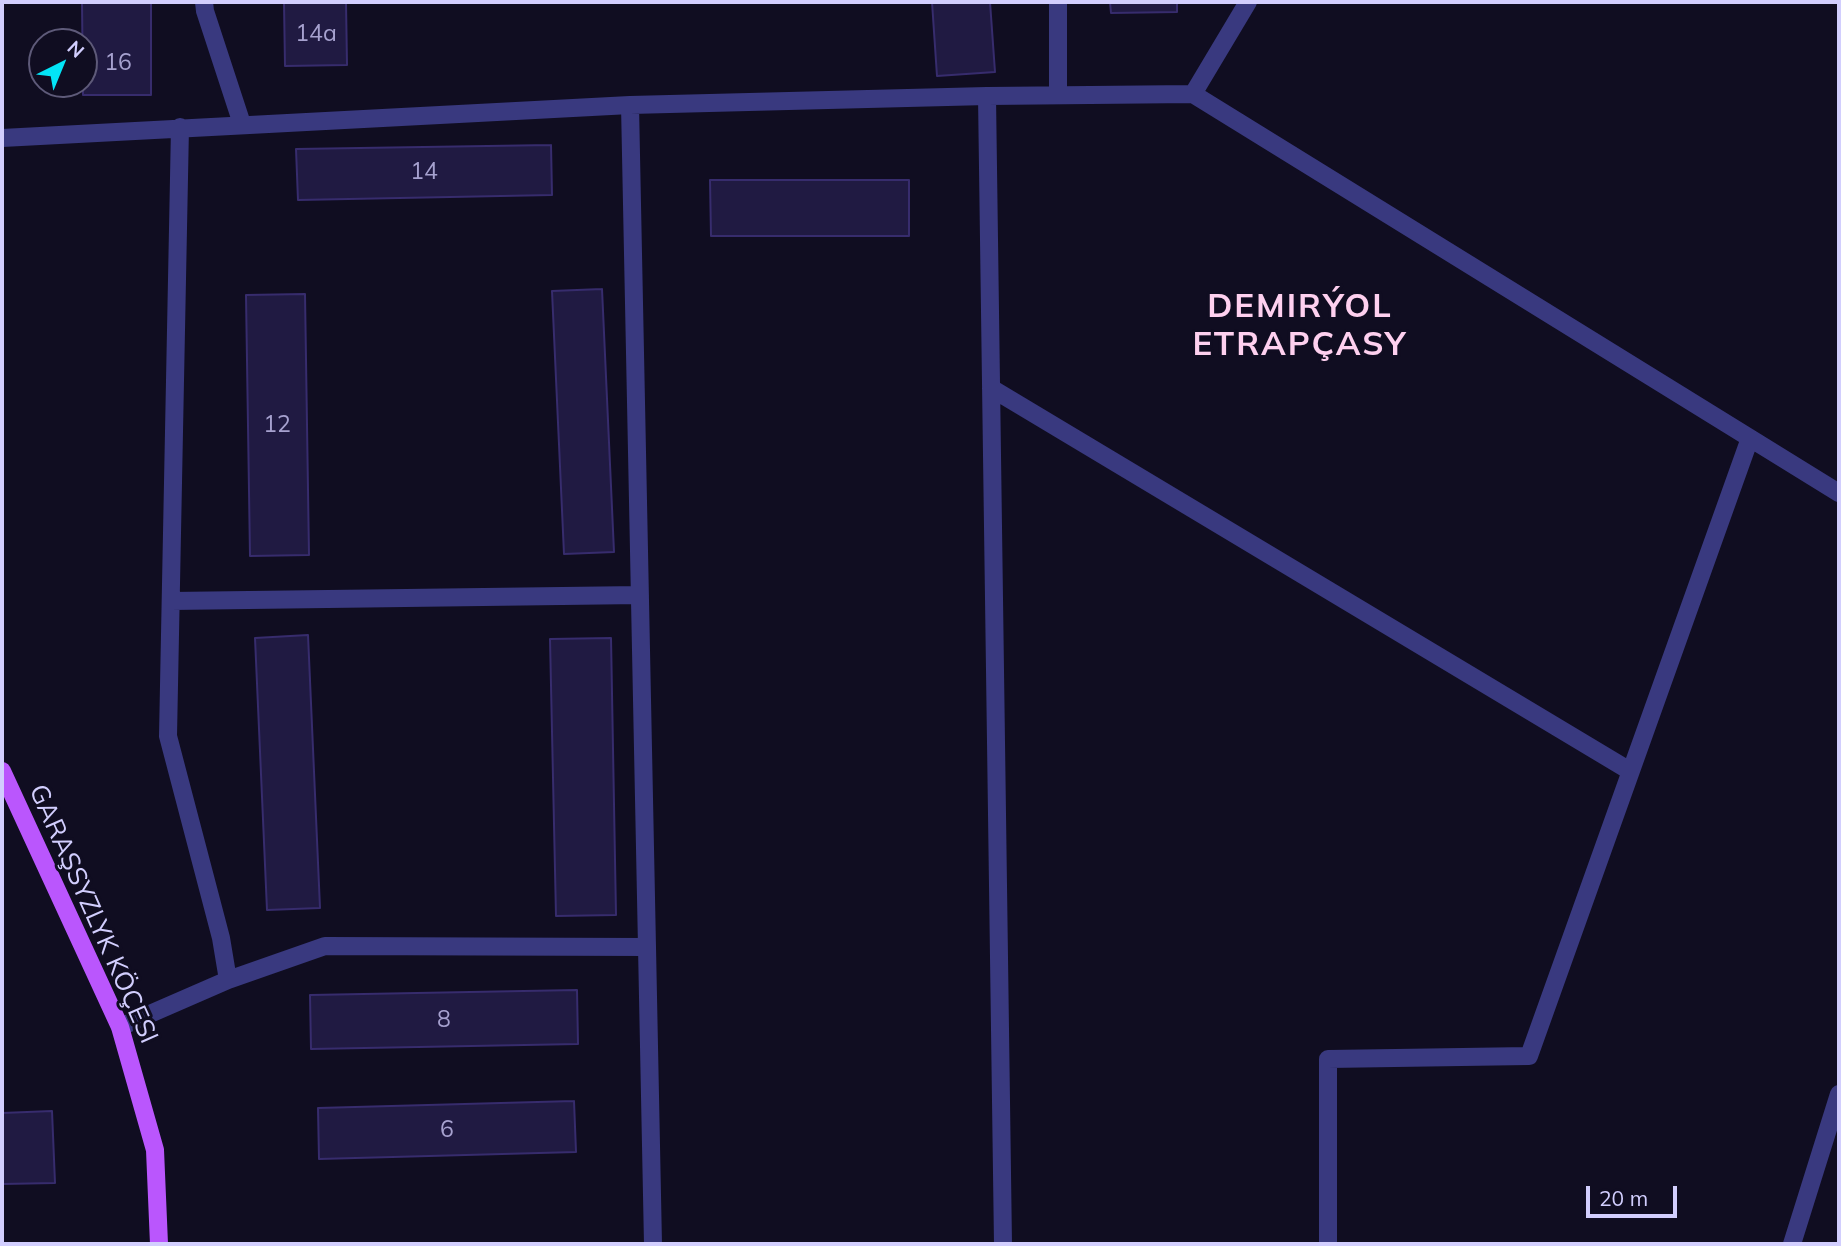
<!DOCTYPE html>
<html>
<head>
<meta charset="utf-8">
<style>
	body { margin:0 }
	#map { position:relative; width:1841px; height:1246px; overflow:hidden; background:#100d21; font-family:Mulish,sans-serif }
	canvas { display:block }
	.frame { position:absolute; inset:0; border:4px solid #d2cefe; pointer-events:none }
	.north { position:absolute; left:28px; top:28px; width:70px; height:70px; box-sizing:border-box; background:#100d21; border:2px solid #5e5a79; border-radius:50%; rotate:43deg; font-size:19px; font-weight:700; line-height:28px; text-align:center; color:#d2cefe }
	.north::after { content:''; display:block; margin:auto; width:24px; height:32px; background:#03e4f6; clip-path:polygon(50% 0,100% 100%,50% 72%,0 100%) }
	.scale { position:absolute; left:1586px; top:1186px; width:91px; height:32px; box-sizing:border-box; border:4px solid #d2cefe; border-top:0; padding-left:9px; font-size:21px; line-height:24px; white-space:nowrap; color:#d2cefe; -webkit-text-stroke:5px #100d21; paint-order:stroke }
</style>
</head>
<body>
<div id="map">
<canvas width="1841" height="1246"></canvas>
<div class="frame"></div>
<div class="north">N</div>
<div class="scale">20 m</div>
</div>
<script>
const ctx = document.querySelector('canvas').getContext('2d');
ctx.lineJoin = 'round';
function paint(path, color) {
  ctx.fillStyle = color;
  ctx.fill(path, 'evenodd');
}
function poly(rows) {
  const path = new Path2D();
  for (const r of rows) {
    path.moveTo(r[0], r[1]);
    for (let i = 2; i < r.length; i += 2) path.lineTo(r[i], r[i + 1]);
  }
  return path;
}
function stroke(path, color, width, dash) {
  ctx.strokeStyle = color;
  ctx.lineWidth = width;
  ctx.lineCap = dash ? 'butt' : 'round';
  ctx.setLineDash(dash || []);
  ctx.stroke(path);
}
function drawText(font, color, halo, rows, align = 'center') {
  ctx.font = font + ' Mulish,sans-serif';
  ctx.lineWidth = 6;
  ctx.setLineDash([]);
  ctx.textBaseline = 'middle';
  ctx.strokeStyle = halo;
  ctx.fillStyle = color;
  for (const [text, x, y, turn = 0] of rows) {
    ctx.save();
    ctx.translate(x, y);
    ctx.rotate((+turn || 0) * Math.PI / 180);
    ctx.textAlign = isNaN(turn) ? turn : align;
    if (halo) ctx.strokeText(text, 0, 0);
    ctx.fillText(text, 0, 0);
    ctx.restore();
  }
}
const building = poly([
	[82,2,151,2,151,95,83,95,82,2],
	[284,2,346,2,347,65,285,66,284,2],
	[932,2,990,2,995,72,937,76,932,2],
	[1110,2,1177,2,1177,12,1111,13,1110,2],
	[551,145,552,195,298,200,296,149,551,145],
	[710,180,909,180,909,236,711,236,710,180],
	[602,289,614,552,564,554,552,291,602,289],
	[305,294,309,555,250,556,246,295,305,294],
	[308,635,320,908,267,910,255,638,308,635],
	[611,638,616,915,556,916,550,639,611,638],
	[577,990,578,1044,311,1049,310,995,577,990],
	[574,1101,576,1152,319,1159,318,1108,574,1101],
	[52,1111,55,1183,2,1184,2,1113,52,1111]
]);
paint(building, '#201a42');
stroke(building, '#372c6d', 2);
stroke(poly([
	[204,2,205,11,242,124],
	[1058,2,1058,95],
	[1193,94,1248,2],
	[987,96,1003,1244],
	[630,105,653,1244],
	[180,127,168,736,221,938,228,980],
	[2,138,630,105,987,96,1193,94,1839,493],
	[991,388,1630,771],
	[171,601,640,595],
	[120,1027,228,980,325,946,647,947],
	[1328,1244,1328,1059,1529,1056,1750,438],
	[1792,1244,1839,1094]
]), '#39397f', 18);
stroke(poly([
	[2,771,120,1027,155,1150,159,1244]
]), '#ba56fd', 18);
drawText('23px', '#a6a1cf', null, [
	["14a",316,34],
	["16",118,63],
	["14",424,172],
	["12",277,425],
	["8",444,1020],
	["6",447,1130]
]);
drawText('26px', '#d2cefe', '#100d21', [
	["GARAŞSYZLYK KÖÇESI",93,914,66]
]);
ctx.letterSpacing = '2px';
drawText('bold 33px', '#fed0ef', '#100d21', [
	["DEMIRÝOL",1300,307],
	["ETRAPÇASY",1300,345]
]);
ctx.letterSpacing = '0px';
</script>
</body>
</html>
